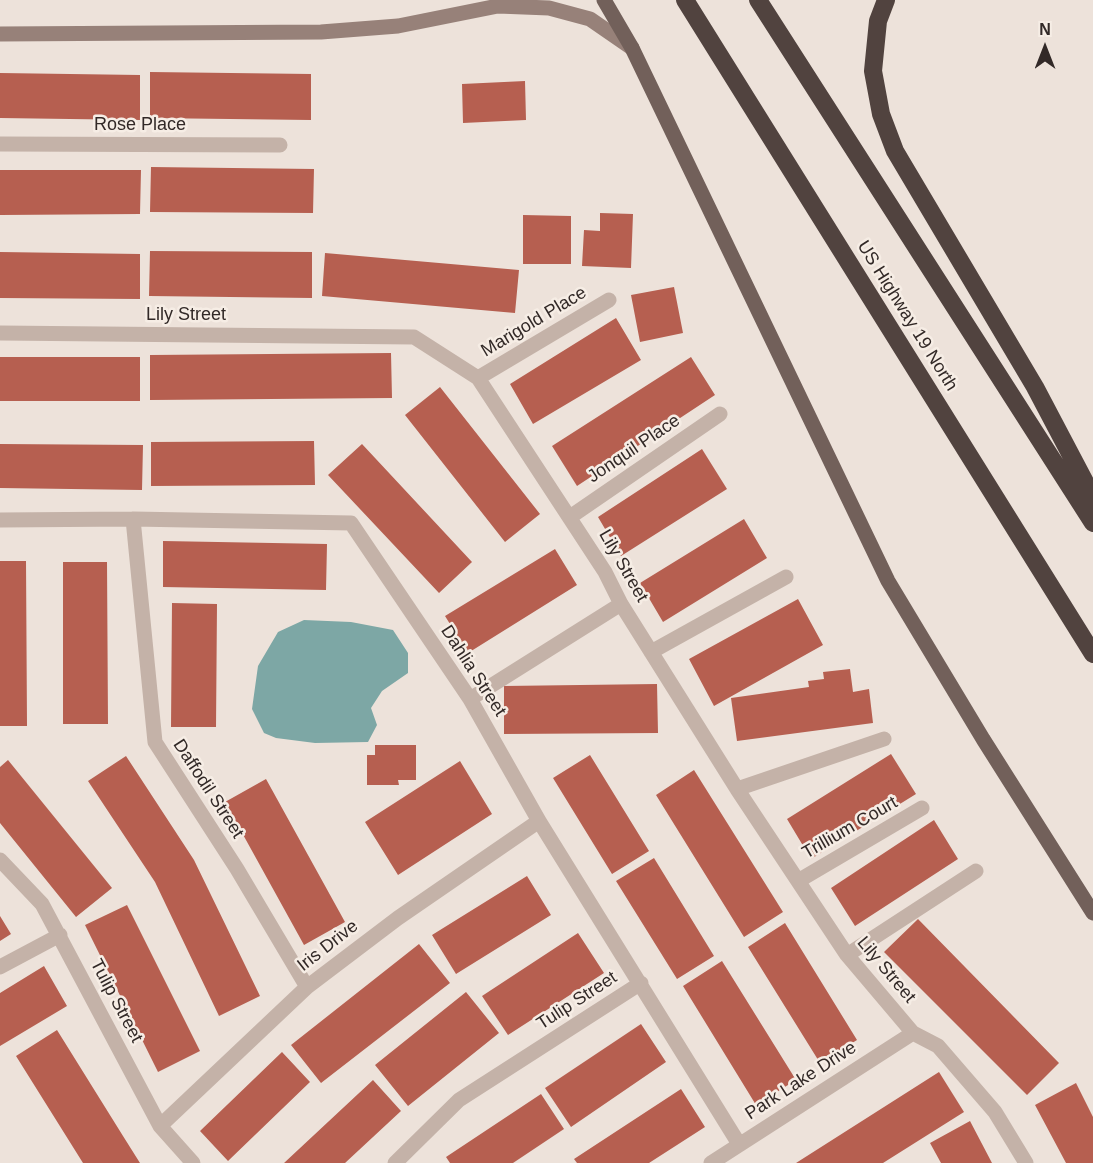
<!DOCTYPE html>
<html>
<head>
<meta charset="utf-8">
<style>
	body { margin:0 }
	#map { position:relative; width:1093px; height:1163px; overflow:hidden; background:#ede2da; font-family:Arial,sans-serif }
	canvas { display:block }
	.north { position:absolute; left:1015px; top:18px; width:60px; height:60px; -webkit-text-stroke:4px #f6ede5; paint-order:stroke; rotate:0deg; font-size:16px; font-weight:700; line-height:24px; text-align:center; color:#322927 }
	.north::after { content:''; display:block; margin:auto; width:21px; height:27px; background:#322927; clip-path:polygon(50% 0,100% 100%,50% 72%,0 100%) }
</style>
</head>
<body>
<div id="map">
<canvas width="1093" height="1163"></canvas>
<div class="north">N</div>
</div>
<script>
const ctx = document.querySelector('canvas').getContext('2d');
ctx.lineJoin = 'round';
function paint(path, color) {
  ctx.fillStyle = color;
  ctx.fill(path, 'evenodd');
}
function poly(rows) {
  const path = new Path2D();
  for (const r of rows) {
    path.moveTo(r[0], r[1]);
    for (let i = 2; i < r.length; i += 2) path.lineTo(r[i], r[i + 1]);
  }
  return path;
}
function stroke(path, color, width, dash) {
  ctx.strokeStyle = color;
  ctx.lineWidth = width;
  ctx.lineCap = dash ? 'butt' : 'round';
  ctx.setLineDash(dash || []);
  ctx.stroke(path);
}
function drawText(font, color, halo, rows, align = 'center') {
  ctx.font = font + ' Arial,sans-serif';
  ctx.lineWidth = 5;
  ctx.setLineDash([]);
  ctx.textBaseline = 'middle';
  ctx.strokeStyle = halo;
  ctx.fillStyle = color;
  for (const [text, x, y, turn = 0] of rows) {
    ctx.save();
    ctx.translate(x, y);
    ctx.rotate((+turn || 0) * Math.PI / 180);
    ctx.textAlign = isNaN(turn) ? turn : align;
    if (halo) ctx.strokeText(text, 0, 0);
    ctx.fillText(text, 0, 0);
    ctx.restore();
  }
}
paint(poly([
	[304,620,351,622,393,630,408,653,408,673,382,691,371,708,377,725,368,742,315,743,276,738,264,733,252,709,258,666,278,632]
]), '#7da7a5');
paint(poly([
	[150,72,311,74,311,120,150,118],
	[0,73,140,75,140,120,0,118],
	[525,81,526,120,463,123,462,84],
	[151,167,314,169,313,213,150,212],
	[0,170,141,170,140,214,0,215],
	[600,213,633,214,631,268,582,266,584,230,600,231],
	[523,215,571,216,571,264,523,264],
	[150,251,312,252,312,298,149,296],
	[0,252,140,254,140,299,0,298],
	[325,253,519,270,515,313,322,296],
	[674,287,683,333,640,342,631,295],
	[616,318,641,360,533,424,510,384],
	[391,353,392,398,150,400,150,355],
	[0,357,140,357,140,401,0,401],
	[691,357,715,395,577,486,552,446],
	[440,387,540,514,505,542,405,415],
	[314,441,315,485,151,486,151,442],
	[0,444,143,445,142,490,0,488],
	[362,444,472,562,439,593,328,475],
	[702,449,727,489,621,556,598,517],
	[744,519,767,558,663,622,640,583],
	[163,541,327,544,326,590,163,587],
	[555,549,577,585,468,653,445,616],
	[0,561,26,561,27,726,0,726],
	[63,562,107,562,108,724,63,724],
	[798,599,823,645,714,706,689,659],
	[172,603,217,604,216,727,171,727],
	[850,669,853,692,869,689,873,723,737,741,731,698,809,687,808,681,824,679,823,672],
	[657,684,658,733,504,734,504,686],
	[375,745,416,745,416,780,398,780,399,785,367,785,367,755,375,755],
	[891,754,916,794,811,859,787,819],
	[590,755,649,851,612,874,553,778],
	[126,756,194,860,260,996,219,1016,155,882,88,781],
	[8,760,112,888,76,917,0,823,0,767],
	[460,761,492,814,398,875,365,822],
	[694,770,783,912,744,937,656,795],
	[266,779,345,922,304,945,225,802],
	[934,820,958,859,855,926,831,888],
	[654,858,714,956,677,979,616,881],
	[527,876,551,915,456,974,432,935],
	[127,905,200,1051,158,1072,85,925],
	[0,916,11,934,0,941],
	[918,919,1059,1063,1027,1095,884,952],
	[785,923,857,1040,820,1063,748,947],
	[578,933,604,973,508,1035,482,996],
	[419,944,450,983,321,1083,291,1045],
	[722,961,796,1080,756,1105,683,986],
	[44,966,67,1006,0,1046,0,993],
	[466,992,499,1033,408,1106,375,1065],
	[641,1024,666,1062,571,1127,545,1088],
	[57,1030,123,1136,140,1163,83,1163,16,1056],
	[282,1052,310,1082,228,1161,200,1131],
	[939,1072,964,1112,883,1163,796,1163],
	[373,1080,401,1111,345,1163,284,1163],
	[1076,1083,1093,1117,1093,1163,1066,1163,1035,1105],
	[681,1089,705,1127,649,1163,577,1163,574,1159],
	[541,1094,564,1129,513,1163,450,1163,446,1157],
	[970,1121,992,1163,941,1163,930,1143]
]), '#b65f50');
stroke(poly([
	[0,144,280,145],
	[0,333,414,337,478,378,605,572,621,604,737,789,847,955,913,1033,938,1046,995,1112,1026,1163],
	[478,378,609,300],
	[570,517,720,414],
	[133,519,155,742,237,869,307,987],
	[0,520,133,519,351,523,470,699,539,821,739,1144],
	[651,652,786,577],
	[470,699,621,604],
	[737,789,884,739],
	[0,860,42,904,160,1126,193,1163],
	[798,881,922,808],
	[847,955,976,871],
	[0,967,60,935],
	[160,1126,307,987,398,918,539,821],
	[395,1163,459,1100,641,983],
	[711,1163,913,1033]
]), '#c4b2a8', 15);
stroke(poly([
	[0,34,321,32,398,26,498,6,549,8,590,19,632,48]
]), '#978179', 15);
stroke(poly([
	[604,0,632,48,888,581,983,739,1093,913]
]), '#72605a', 15);
stroke(poly([
	[685,0,1093,654],
	[758,0,1093,523],
	[886,0,878,21,873,71,881,114,895,151,1035,387,1093,497]
]), '#51433f', 18);
drawText('18px', '#322927', '#f6ede5', [
	["Rose Place",140,125],
	["Lily Street",186,315],
	["US Highway 19 North",907,316,58],
	["Marigold Place",534,322,-31],
	["Jonquil Place",634,449,-34],
	["Lily Street",623,566,60],
	["Dahlia Street",473,671,57],
	["Daffodil Street",208,789,57],
	["Trillium Court",850,828,-30],
	["Iris Drive",328,946,-38],
	["Lily Street",886,970,50],
	["Tulip Street",116,1001,62],
	["Tulip Street",577,1001,-33],
	["Park Lake Drive",801,1081,-33]
]);
</script>
</body>
</html>
